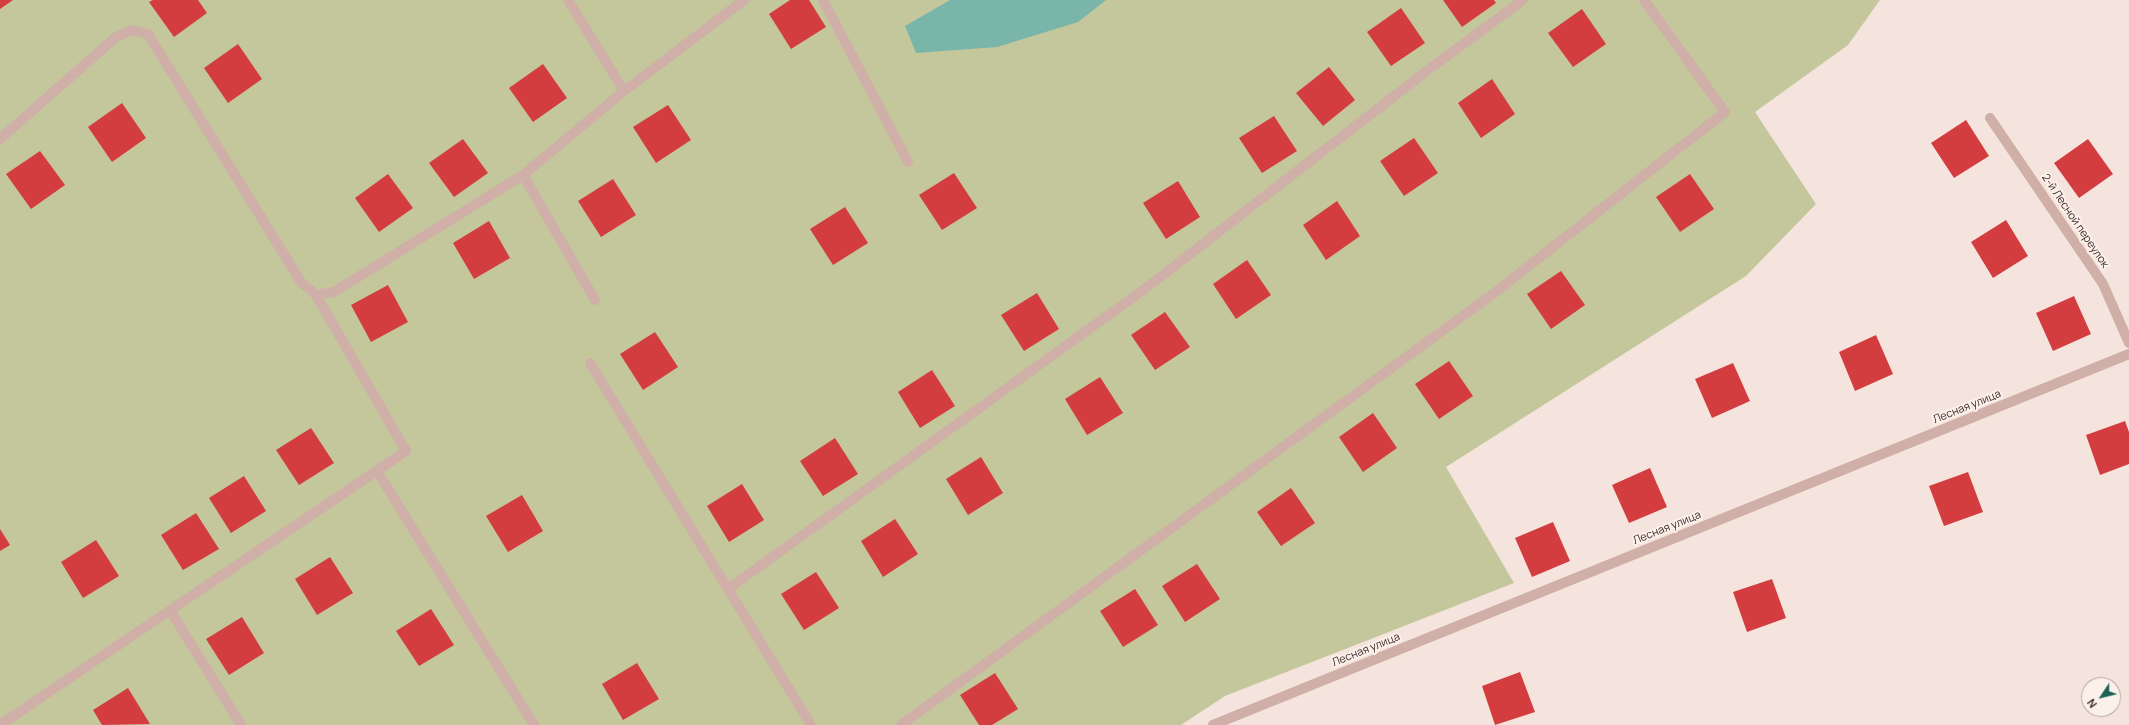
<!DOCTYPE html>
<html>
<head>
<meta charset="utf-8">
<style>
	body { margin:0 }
	#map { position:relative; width:2129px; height:725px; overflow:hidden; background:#f5e4dd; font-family:Manrope,sans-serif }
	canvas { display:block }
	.north { position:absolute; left:2081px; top:677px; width:40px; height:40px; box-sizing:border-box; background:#fcf0eb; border:1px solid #afa19d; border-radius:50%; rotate:235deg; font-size:11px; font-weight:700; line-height:16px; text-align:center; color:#3b2a29 }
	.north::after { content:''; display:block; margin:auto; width:14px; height:18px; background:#196254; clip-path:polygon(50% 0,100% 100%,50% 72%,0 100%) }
</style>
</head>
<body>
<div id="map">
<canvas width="2129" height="725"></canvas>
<div class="north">N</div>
</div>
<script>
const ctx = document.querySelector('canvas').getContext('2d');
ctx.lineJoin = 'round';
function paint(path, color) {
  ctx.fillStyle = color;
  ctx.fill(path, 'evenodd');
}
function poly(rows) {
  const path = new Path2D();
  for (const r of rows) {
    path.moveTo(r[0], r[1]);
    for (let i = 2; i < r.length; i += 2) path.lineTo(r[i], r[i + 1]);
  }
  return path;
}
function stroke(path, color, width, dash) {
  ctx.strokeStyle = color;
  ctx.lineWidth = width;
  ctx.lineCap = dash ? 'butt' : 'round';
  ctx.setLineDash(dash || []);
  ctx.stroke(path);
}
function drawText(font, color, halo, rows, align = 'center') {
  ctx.font = font + ' Manrope,sans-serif';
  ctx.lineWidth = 4;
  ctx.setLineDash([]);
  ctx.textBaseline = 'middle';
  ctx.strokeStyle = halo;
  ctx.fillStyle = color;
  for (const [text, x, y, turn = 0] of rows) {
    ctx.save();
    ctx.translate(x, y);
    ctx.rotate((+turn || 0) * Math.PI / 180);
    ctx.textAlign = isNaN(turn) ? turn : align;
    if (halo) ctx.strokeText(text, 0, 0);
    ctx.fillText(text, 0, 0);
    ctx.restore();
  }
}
paint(poly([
	[0,0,1880,0,1848,45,1755,112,1816,204,1746,276,1446,467,1514,583,1225,696,1181,725,0,725]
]), '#c3c79b');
paint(poly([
	[950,0,1106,0,1078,22,997,47,916,53,905,26]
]), '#79b6a9');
paint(poly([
	[0,0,13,0,0,9],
	[153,0,198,0,207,13,174,37,149,2],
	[790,0,809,0,826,27,791,49,769,14],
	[1443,0,1494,0,1496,3,1462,27],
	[1401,8,1425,43,1391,66,1367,32],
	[1582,9,1606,44,1573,67,1548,33],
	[238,44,262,79,228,103,204,68],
	[543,64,567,98,533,122,509,88],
	[1329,67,1355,100,1323,126,1296,93],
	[1492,79,1515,114,1481,138,1458,103],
	[122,103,146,138,112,162,88,127],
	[668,105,691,140,656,163,633,127],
	[1274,116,1297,151,1262,173,1239,138],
	[1966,120,1989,156,1954,178,1931,143],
	[1414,138,1438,173,1404,196,1380,161],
	[463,139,488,173,454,197,429,163],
	[2088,139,2113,174,2079,198,2054,163],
	[40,151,65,185,31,209,6,174],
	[954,173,977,208,942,230,919,195],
	[388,174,413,208,379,232,355,198],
	[1690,174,1714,209,1680,232,1656,197],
	[613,179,636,215,601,237,578,201],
	[1178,181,1200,217,1166,239,1143,203],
	[1337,201,1360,236,1326,260,1303,225],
	[845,207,868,243,833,265,810,229],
	[2006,220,2028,256,1993,278,1971,242],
	[489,221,510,258,474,279,453,243],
	[1247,260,1271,295,1236,319,1213,284],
	[1561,271,1585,305,1551,329,1527,294],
	[388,285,408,322,371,342,351,305],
	[1037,293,1059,329,1024,351,1001,315],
	[2074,296,2091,334,2053,351,2036,313],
	[1165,312,1190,347,1155,370,1131,335],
	[655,332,678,367,643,390,620,354],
	[1876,335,1893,374,1855,391,1839,352],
	[1449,361,1473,396,1439,419,1415,384],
	[1733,363,1750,401,1712,418,1695,379],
	[932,370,955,406,920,428,898,392],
	[1100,377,1123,413,1087,435,1065,399],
	[1373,413,1397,448,1363,472,1339,437],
	[2125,421,2129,432,2129,464,2100,475,2086,435],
	[311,428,334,463,299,485,276,450],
	[835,438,858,474,823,496,800,461],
	[981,457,1003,493,968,515,946,479],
	[1650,468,1667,507,1629,523,1612,485],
	[1968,472,1983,512,1944,526,1929,486],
	[244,476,266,511,231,533,209,498],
	[742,484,764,520,729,542,707,506],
	[1291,488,1315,523,1281,546,1257,512],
	[522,495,543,531,508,552,486,516],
	[196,513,219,549,183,570,161,535],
	[895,519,918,554,883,577,861,541],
	[1553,522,1570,561,1532,577,1515,538],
	[0,529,10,545,0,551],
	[96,540,119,576,83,598,61,562],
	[330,557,353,593,317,615,295,579],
	[1197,564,1220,599,1185,622,1162,586],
	[816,572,839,608,804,630,781,594],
	[1772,579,1786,618,1747,632,1733,592],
	[1135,589,1158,625,1123,647,1100,611],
	[431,609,454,645,419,666,396,631],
	[242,617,264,653,229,675,206,639],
	[637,663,659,699,623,720,602,684],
	[1520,672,1535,712,1495,725,1482,686],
	[995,673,1018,709,992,725,979,725,960,695],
	[128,688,150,724,102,725,93,710]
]), '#d43d40');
stroke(poly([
	[568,0,624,91],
	[823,0,908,162],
	[0,139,116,37,132,30,148,34,301,282,316,295,334,292,523,175,624,91,744,0],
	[523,175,595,300],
	[590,363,811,725],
	[377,471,534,725],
	[728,589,1146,288,1428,70,1523,0],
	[170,610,241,725],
	[0,725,406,451,316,295],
	[901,725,1493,294,1725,112,1644,0]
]), '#cfafa7', 10);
stroke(poly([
	[1990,118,2103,284,2129,343],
	[1213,725,2129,354]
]), '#cfafa7', 10);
drawText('11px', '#3b2a29', '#fcf0eb', [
	["2-й Лесной переулок",2075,221,56],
	["Лесная улица",1967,407,-22],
	["Лесная улица",1667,528,-22],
	["Лесная улица",1366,650,-22]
]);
</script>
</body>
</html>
